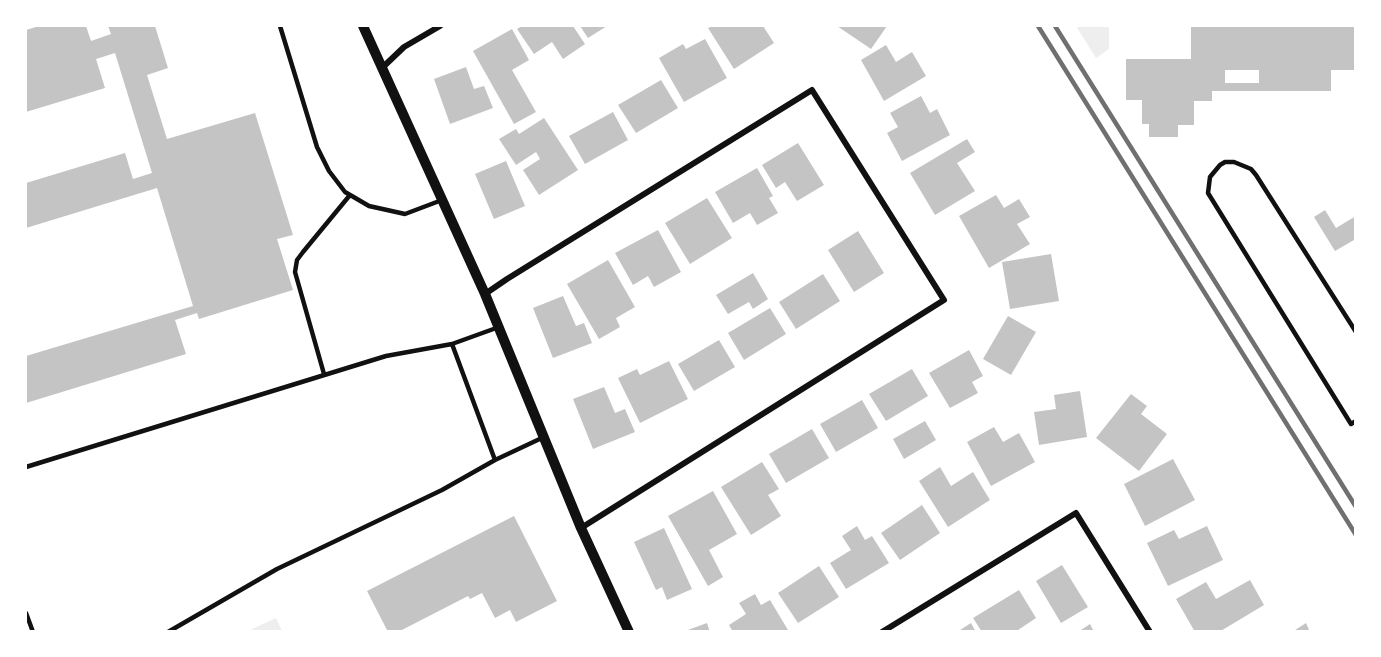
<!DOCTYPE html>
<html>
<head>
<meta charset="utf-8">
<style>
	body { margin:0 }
	#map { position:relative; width:1381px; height:657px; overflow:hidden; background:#fff; font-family:"Exo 2",sans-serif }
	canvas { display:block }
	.frame { position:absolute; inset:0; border:27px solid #fff; pointer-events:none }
</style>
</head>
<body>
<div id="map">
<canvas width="1381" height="657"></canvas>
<div class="frame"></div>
</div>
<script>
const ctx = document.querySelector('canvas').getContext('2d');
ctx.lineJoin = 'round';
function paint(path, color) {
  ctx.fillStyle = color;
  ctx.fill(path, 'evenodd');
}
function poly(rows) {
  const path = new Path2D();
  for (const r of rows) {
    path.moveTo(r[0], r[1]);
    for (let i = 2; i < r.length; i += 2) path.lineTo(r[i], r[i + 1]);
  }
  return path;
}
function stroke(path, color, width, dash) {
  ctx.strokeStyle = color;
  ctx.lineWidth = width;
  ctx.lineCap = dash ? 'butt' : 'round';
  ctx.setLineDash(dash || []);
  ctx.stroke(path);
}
paint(poly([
	[1076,26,1109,26,1109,49,1096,58],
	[276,618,282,631,248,631]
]), '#eee');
paint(poly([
	[39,26,86,26,91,41,111,34,108,26,155,26,168,68,147,75,167,139,255,113,293,235,277,239,293,290,199,319,197,313,175,320,186,354,26,403,26,356,193,306,157,188,26,228,26,183,125,153,133,179,152,173,115,53,96,59,105,88,26,112,26,30],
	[522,26,573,26,585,44,563,59,552,42,534,54,517,29],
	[580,26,607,26,588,38],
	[713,26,763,26,774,43,734,69,708,28],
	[837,26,887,26,871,49],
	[1191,26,1356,26,1356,70,1331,70,1331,91,1212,91,1212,101,1194,101,1194,125,1178,125,1178,137,1149,137,1149,124,1142,124,1142,100,1126,100,1126,59,1191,59],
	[1225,70,1259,70,1259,83,1225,83],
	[512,29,529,60,512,70,536,112,514,124,473,51],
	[705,39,727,78,684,102,659,58,683,44,686,49],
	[886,45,896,62,912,52,926,76,884,101,861,60],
	[466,67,474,89,484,86,493,108,450,124,434,79],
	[661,80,678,108,636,133,618,105],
	[921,96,930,113,937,109,950,135,902,161,887,133,898,127,890,113],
	[613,112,628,140,585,164,569,136],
	[544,118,578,170,539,195,523,170,540,159,536,152,516,165,499,139,516,129,519,134],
	[967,139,975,152,957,163,975,191,935,215,910,173],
	[798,143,824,185,797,201,785,182,776,188,762,165],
	[506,161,525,206,494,219,475,174],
	[757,168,773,196,769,198,778,213,757,225,750,213,733,223,715,192],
	[996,195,1004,208,1019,199,1030,217,1017,224,1030,244,989,268,959,216],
	[707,198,732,238,690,264,665,223],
	[1325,210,1336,228,1356,216,1356,243,1354,240,1335,251,1314,217],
	[658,230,681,272,654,287,648,276,633,285,615,253],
	[858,231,884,273,854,292,828,250],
	[1051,254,1059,301,1010,309,1002,262],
	[608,260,635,307,616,318,620,327,599,339,567,284],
	[753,273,768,299,753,309,749,302,728,314,716,295],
	[823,274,840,301,796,329,779,302],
	[563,296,576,326,584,323,592,343,553,358,533,308],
	[770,308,786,334,744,360,728,333],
	[1008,316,1036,332,1011,375,983,359],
	[719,340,735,367,694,391,678,364],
	[969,350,983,376,972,382,978,393,950,408,929,373],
	[669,361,688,399,640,423,618,378,637,369,640,375],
	[912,369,928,396,886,421,869,394],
	[604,387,615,413,625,409,635,432,593,449,573,399],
	[1080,391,1087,437,1039,445,1034,412,1056,409,1054,395],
	[1131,394,1147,406,1141,414,1167,434,1139,471,1096,438],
	[862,400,878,428,836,452,820,424],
	[925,421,936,440,904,459,893,439],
	[994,427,1003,442,1019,433,1035,462,991,486,967,442],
	[812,429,829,458,786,483,769,454],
	[1173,459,1195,500,1145,526,1124,484],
	[762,462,779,489,768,495,781,516,751,535,721,487],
	[940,467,951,486,973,472,990,500,948,527,919,481],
	[713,491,737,534,709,550,723,577,708,586,668,516],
	[922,505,940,533,900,560,881,533],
	[514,516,557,601,516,622,510,610,495,618,482,593,470,599,468,596,398,632,388,632,367,591],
	[857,526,865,540,872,536,889,563,846,589,830,563,851,550,842,536],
	[1207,526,1223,560,1168,586,1147,543,1174,530,1179,539],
	[664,528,692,589,667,600,662,587,656,590,634,542],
	[1062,565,1088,607,1061,623,1036,581],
	[819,566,839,597,798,623,778,593],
	[1250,580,1264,605,1219,632,1195,632,1176,599,1206,582,1216,599],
	[1019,590,1036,618,1015,632,982,632,973,618],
	[755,594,761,605,770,600,788,630,733,632,729,625,746,614,739,603],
	[707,623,710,632,685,632,685,631],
	[971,623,976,632,957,632],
	[1306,623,1310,632,1292,632],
	[1090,624,1094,632,1078,632]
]), '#c4c4c4');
stroke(poly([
	[280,26,317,147,329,171,345,192,369,206,405,214,442,200],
	[1356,332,1256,175,1251,169,1234,162,1225,162,1220,165,1210,177,1208,193,1351,424,1356,421],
	[452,344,495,460],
	[324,374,295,272,297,260,303,252,350,195],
	[26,467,386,356,452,344,499,327],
	[26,613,33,632],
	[168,632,277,569,442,490,495,460,544,437]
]), '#111', 4.5);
stroke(poly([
	[382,68,404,47,440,26],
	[485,294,507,279,812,90,944,300,581,528],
	[882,632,1076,513,1150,632]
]), '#111', 6);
stroke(poly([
	[363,26,485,294,581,528,629,632]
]), '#111', 10);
stroke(poly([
	[1038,26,1356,535],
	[1055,26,1356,507]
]), '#707070', 4.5);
</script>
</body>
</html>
